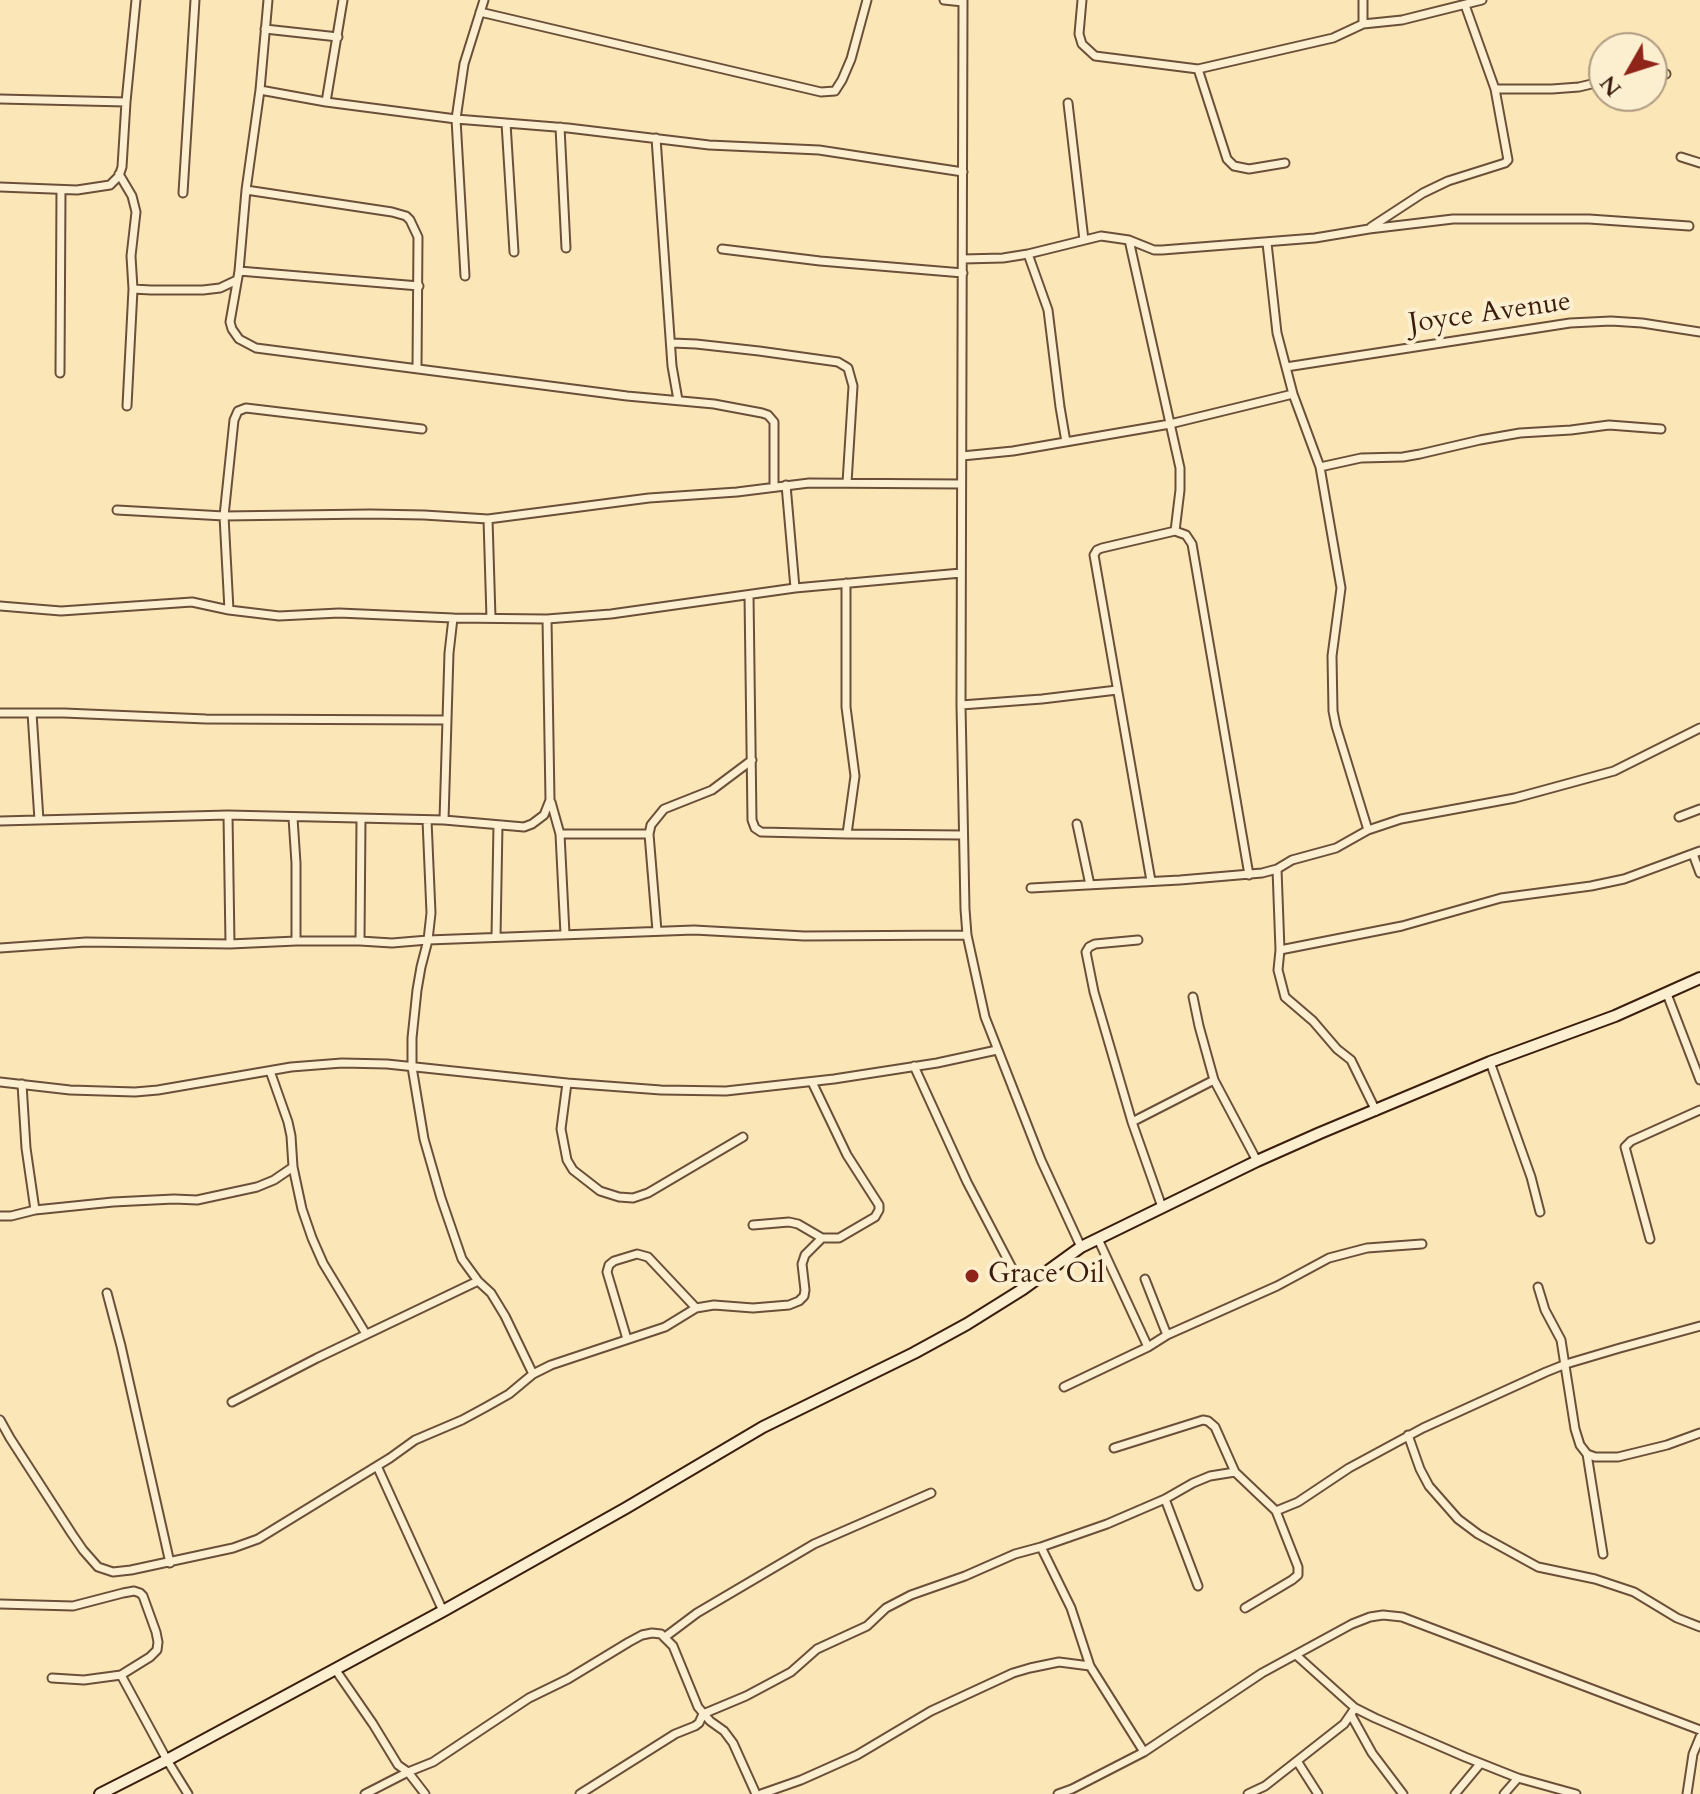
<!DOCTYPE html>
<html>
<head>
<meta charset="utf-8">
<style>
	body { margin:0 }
	#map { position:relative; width:1700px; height:1794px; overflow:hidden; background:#fae6b7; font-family:Cardo,serif }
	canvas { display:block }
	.north { position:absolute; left:1588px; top:32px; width:80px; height:80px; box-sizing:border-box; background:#fcefd0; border:2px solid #af9b82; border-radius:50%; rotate:231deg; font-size:22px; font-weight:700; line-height:32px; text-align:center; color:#3b1d0e }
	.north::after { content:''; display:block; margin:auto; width:28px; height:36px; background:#8f2418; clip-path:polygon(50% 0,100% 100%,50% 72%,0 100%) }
</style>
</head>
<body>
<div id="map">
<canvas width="1700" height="1794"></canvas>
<div class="north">N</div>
</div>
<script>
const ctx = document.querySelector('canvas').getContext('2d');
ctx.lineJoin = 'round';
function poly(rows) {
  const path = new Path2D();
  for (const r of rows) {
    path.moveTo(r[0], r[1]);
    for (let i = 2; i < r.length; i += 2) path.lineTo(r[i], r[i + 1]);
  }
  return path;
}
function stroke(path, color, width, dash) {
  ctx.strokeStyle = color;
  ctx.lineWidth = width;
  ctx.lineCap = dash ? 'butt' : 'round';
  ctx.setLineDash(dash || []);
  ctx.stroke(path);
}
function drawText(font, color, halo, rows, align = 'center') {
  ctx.font = font + ' Cardo,serif';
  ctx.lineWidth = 8;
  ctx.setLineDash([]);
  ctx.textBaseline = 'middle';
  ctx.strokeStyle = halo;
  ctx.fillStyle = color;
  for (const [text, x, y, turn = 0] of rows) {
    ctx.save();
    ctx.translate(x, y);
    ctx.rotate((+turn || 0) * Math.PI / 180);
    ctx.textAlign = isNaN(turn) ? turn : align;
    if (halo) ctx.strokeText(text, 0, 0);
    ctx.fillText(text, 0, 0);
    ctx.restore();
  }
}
const street = poly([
	[268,0,260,90,246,190,239,271,230,322,232,329,239,339,256,348,627,396,714,404,762,413,768,415,774,422,774,486],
	[944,0,963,2],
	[963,0,961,705,965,909,967,935,985,1017,1041,1160,1081,1247],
	[1082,0,1079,34,1082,44,1095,56,1198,69,1333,38,1363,24,1402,20,1482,0],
	[1363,0,1363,24],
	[480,12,821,92,835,91,842,80,851,59,867,0],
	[265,29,338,37],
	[1198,69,1227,159,1234,166,1249,169,1285,163],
	[1652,76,1666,74],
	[1495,89,1552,89,1579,87,1604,81],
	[260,90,326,102,456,119,568,128,709,145,819,150,963,172],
	[0,99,126,102],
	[326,102,343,0],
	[1068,103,1084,240],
	[506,123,514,252],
	[560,127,566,248],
	[656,138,672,366,678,400],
	[1681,157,1700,163],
	[119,174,132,196,136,212,131,256,133,289,151,290,203,290,220,288,237,280],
	[0,187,77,190,110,185,119,176,122,167,126,102,136,0],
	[246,190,392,212,406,216,410,220,418,237,417,368],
	[183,193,195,0],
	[1371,227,1423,193,1448,181,1505,163,1508,160,1495,89,1465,5],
	[1129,240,1180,468,1180,490,1175,531],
	[1267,243,1277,333,1293,394,1320,467,1341,588,1332,656,1333,711,1336,726,1368,830],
	[722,249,820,261,963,273],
	[1028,254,1048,310,1060,407,1066,442],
	[963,259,1003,258,1028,254,1101,236,1129,240,1154,250,1162,250,1315,238,1369,229,1453,219,1589,219,1689,226],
	[239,271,419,286],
	[465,276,456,119,464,64,484,0],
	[672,343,696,344,759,351,838,362,848,368,853,386,847,483],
	[1286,367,1570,323,1611,321,1642,323,1700,332],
	[60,373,61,190],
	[127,406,133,289],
	[962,456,1013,451,1170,424,1293,394],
	[1320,467,1361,458,1403,457,1420,454,1480,440,1520,433,1571,430,1609,425,1661,429],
	[786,485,795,588],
	[117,510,224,516,370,514,424,515,488,519,649,498,737,492,809,483,961,484],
	[488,519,491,618],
	[846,583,846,707,855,776,847,834,963,835],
	[749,595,752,820,755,828,761,832,847,834],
	[0,606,61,611,192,602,229,610,279,616,339,613,453,618,547,619,611,614,795,588,961,573],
	[229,610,224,516,234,420,238,411,246,408,422,429],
	[961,705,1042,699,1117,690],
	[0,713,64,713,206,719,446,720],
	[32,713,39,820],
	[551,802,560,834,565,934],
	[228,815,230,944],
	[1679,817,1700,809],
	[293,818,296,863,296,941],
	[427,820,431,913,428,940,421,967,417,990,412,1038,412,1067,424,1139,441,1198,462,1259,478,1281,491,1293,505,1316,533,1374],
	[444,820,449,653,453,618],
	[0,821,228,815,444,820,524,827,532,824,544,815,550,800,547,619],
	[1077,824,1090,885],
	[560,834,649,834],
	[1693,854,1700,873],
	[1277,869,1280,950,1278,970,1285,997,1313,1021,1337,1049,1351,1060,1376,1111],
	[1151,881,1094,555,1097,550,1102,548,1175,531,1186,535,1192,544,1249,875],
	[1031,888,1180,880,1262,873,1277,869,1292,860,1336,848,1368,830,1401,819,1515,798,1614,771,1700,728],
	[657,931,649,834,651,825,664,809,712,790,752,760],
	[496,937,498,825],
	[1138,940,1095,944,1089,947,1086,952,1094,992,1132,1122,1162,1207],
	[360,941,361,819],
	[0,948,86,942,230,944,296,941,360,941,392,943,428,940,694,930,804,936,967,935],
	[1280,950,1402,926,1501,898,1591,886,1624,879,1700,851],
	[1667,994,1700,1080],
	[1193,997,1199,1026,1214,1080,1257,1161],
	[1490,1062,1531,1177,1540,1212],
	[914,1066,967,1182,1023,1289],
	[270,1071,288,1122,291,1136,293,1167,302,1209,312,1238,323,1263,366,1334],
	[0,1082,70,1090,135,1092,158,1090,291,1067,342,1063,387,1064,567,1083,661,1090,726,1091,834,1079,937,1063,997,1050],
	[567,1083,561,1129,567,1160,573,1170,600,1191,619,1197,633,1198,648,1193,743,1137],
	[22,1084,26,1148,35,1210],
	[1132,1122,1214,1080],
	[0,1216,11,1216,35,1210,113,1202,174,1199,197,1200,257,1187,274,1180,293,1167],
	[753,1225,789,1222,798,1224,822,1238],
	[1098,1239,1148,1347],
	[1650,1239,1625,1147,1631,1141,1700,1110],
	[1145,1279,1167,1335],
	[1538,1287,1545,1310,1561,1340,1575,1429,1580,1445,1587,1454,1595,1457,1618,1457,1667,1445,1700,1433],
	[107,1293,121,1346,170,1563],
	[627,1339,607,1272,609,1265,614,1261,637,1254,648,1257,696,1308],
	[1064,1387,1148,1347,1167,1335,1277,1286,1329,1258,1367,1248,1422,1244],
	[232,1402,317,1358,478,1281],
	[0,1420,10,1438,72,1534,83,1550,98,1567,113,1572,131,1570,233,1548,258,1539,390,1458,415,1440,462,1420,486,1407,509,1394,533,1374,551,1365,665,1327,696,1308,714,1305,753,1308,789,1305,799,1301,804,1296,805,1290,802,1264,805,1255,822,1238,839,1238,875,1217,879,1210,879,1205,847,1155,812,1082],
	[1408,1435,1420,1469,1429,1486,1458,1519,1478,1534,1538,1567,1595,1579,1634,1592,1677,1618,1700,1627],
	[1114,1448,1203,1420,1208,1421,1215,1427,1235,1472],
	[1587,1454,1603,1554],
	[377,1466,443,1611],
	[1165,1499,1198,1586],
	[0,1604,73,1606,123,1593,134,1591,140,1593,143,1596,156,1632,158,1642,157,1650,150,1657,121,1675],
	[1245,1608,1292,1580,1298,1575,1298,1567,1276,1511],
	[665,1637,697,1613,814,1544,931,1493],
	[1296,1655,1355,1708,1375,1718,1465,1757,1518,1778,1576,1794],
	[335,1669,373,1724,398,1765,408,1772,425,1794],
	[52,1678,84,1680,121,1675,167,1760,188,1794],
	[1351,1715,1372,1753,1403,1794],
	[1144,1752,1090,1666,1071,1608,1041,1547,1107,1524,1165,1499,1193,1483,1210,1476,1235,1472,1276,1511,1298,1502,1349,1468,1423,1428,1546,1372,1566,1364,1620,1348,1700,1326],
	[1297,1761,1318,1794],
	[365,1794,408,1772,433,1762,529,1698,568,1679,629,1642,642,1635,652,1633,661,1634,673,1646,698,1707,710,1721,724,1731,733,1743,756,1794],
	[580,1794,675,1734,695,1726,699,1723,703,1714,746,1696,791,1672,817,1649,867,1626,886,1608,911,1595,965,1576,1015,1554,1041,1547],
	[761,1794,801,1780,857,1755,931,1711,1013,1673,1030,1668,1059,1662,1090,1666],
	[1058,1794,1072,1789,1144,1752,1262,1673,1352,1624,1370,1617,1383,1615,1402,1617,1700,1730],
	[1248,1794,1265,1786,1344,1724,1355,1708],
	[1455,1794,1480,1764],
	[1504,1794,1518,1778],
	[1687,1794,1693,1754,1700,1737]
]);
const secondary = poly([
	[100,1794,167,1760,443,1611,626,1508,763,1427,914,1353,967,1324,1023,1289,1081,1247,1257,1161,1320,1133,1490,1062,1615,1016,1700,978]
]);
stroke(street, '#6b4f38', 11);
stroke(secondary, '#3b1d0e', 14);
stroke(street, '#fcefd0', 7);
stroke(secondary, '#fcefd0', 10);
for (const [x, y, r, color] of [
	[972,1276,8,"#8f2418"]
]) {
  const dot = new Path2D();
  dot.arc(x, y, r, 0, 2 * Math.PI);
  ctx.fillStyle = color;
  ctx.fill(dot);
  stroke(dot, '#fcefd0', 3);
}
drawText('28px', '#3b1d0e', '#fcefd0', [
	["Joyce Avenue",1490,314,-8]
]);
drawText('28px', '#3b1d0e', '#fcefd0', [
	["Grace Oil",988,1276]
], 'left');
</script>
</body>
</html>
